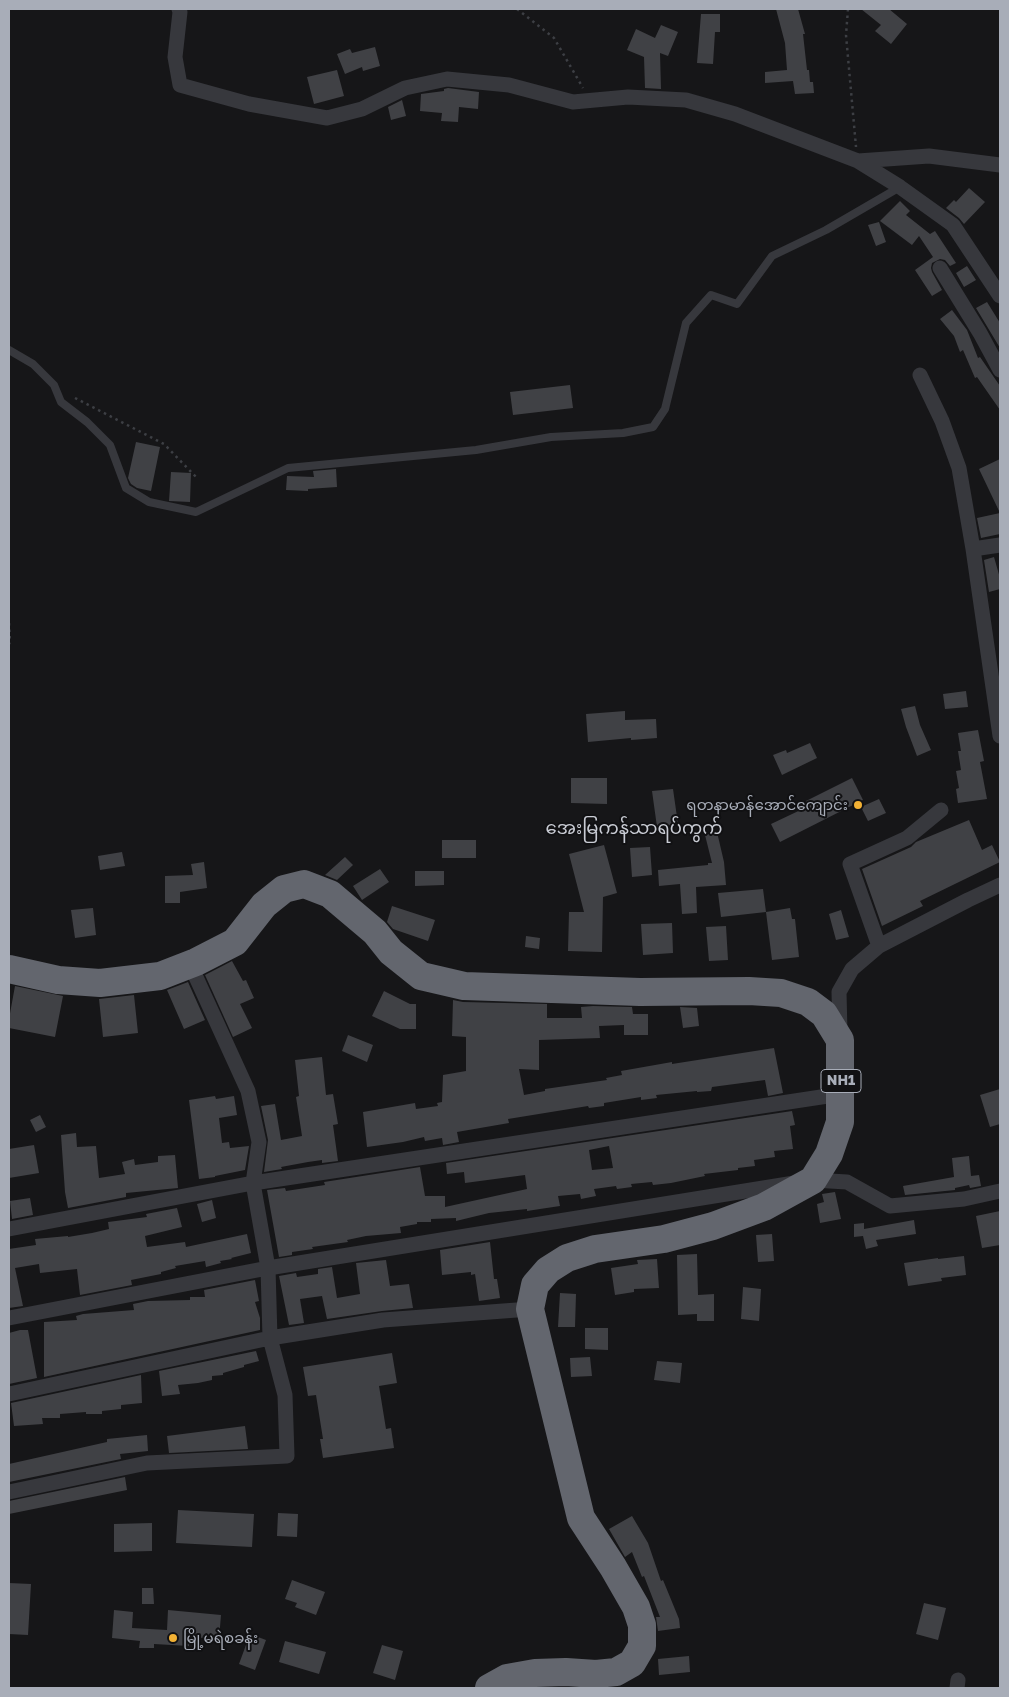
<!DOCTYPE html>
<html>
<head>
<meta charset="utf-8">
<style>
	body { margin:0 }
	#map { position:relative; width:1009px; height:1697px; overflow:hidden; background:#161618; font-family:"Golos Text",sans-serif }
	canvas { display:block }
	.frame { position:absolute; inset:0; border:10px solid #a8adb8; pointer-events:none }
</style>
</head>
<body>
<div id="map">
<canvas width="1009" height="1697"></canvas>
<div class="frame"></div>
</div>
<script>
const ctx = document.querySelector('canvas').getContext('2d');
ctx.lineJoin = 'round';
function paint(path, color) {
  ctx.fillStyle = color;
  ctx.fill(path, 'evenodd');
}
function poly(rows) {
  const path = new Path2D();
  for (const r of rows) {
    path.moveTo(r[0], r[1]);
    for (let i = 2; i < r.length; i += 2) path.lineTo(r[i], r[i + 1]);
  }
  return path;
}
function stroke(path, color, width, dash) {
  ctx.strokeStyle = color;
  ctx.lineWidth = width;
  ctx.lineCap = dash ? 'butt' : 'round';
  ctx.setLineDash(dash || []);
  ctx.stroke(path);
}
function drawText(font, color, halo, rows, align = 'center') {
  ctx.font = font + ' "Golos Text","Noto Sans Myanmar",sans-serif';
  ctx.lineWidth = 4;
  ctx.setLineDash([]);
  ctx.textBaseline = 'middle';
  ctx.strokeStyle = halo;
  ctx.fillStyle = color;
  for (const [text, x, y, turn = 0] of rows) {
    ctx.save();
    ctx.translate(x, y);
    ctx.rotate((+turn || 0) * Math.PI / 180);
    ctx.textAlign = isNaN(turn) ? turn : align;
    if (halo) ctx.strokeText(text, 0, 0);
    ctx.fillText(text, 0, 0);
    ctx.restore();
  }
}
paint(poly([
	[776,9,798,9,805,34,803,34,807,70,809,70,810,82,813,82,814,93,795,94,793,81,765,83,765,72,787,70,785,43],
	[861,9,889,9,907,24,891,44,875,31,881,25],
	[701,14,720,14,720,32,715,32,713,64,697,63],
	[661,25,678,32,668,56,660,53,661,89,645,88,644,57,627,50,636,29,655,38],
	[375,47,380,66,363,71,362,67,345,74,337,54,350,49,352,53],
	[337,70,344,96,314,104,307,77],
	[448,88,479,92,478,109,459,107,458,122,441,121,442,113,420,111,421,94,444,91,444,89],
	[402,100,406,116,391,120,388,107],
	[969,188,985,202,964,224,959,218,946,208,954,200,956,202],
	[900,201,910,211,906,215,930,234,935,231,956,263,950,266,945,260,940,259,932,263,931,268,932,272,942,290,932,296,915,270,933,257,919,236,912,245,880,221],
	[879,222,886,242,876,246,868,225],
	[967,266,976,280,964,287,956,273],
	[987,302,1000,323,1000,348,976,308],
	[952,310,967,330,978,358,980,357,1000,386,1000,410,977,377,975,378,963,350,960,352,954,336,940,319],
	[570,385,573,408,513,415,510,392],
	[136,442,160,447,151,491,137,488,131,484,128,478],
	[1000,459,1000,513,979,469],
	[336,469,337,487,308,489,308,491,286,490,287,476,314,477,313,471],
	[171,472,191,473,190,502,169,501],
	[1000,513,1000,534,981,538,977,518],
	[994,557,1000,578,1000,589,989,592,984,560],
	[966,691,968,707,945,709,943,694],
	[915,706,920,725,931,750,917,756,906,727,901,709],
	[625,711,625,720,656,719,657,738,631,740,631,738,588,742,586,714],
	[978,730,984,761,980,762,987,799,958,803,956,789,959,788,956,771,961,770,958,751,961,751,958,733],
	[810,743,817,758,782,775,773,755,786,750,787,753],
	[571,778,607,778,607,804,571,803],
	[852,778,863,800,780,842,771,824,809,806,806,801],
	[673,789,678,824,657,827,652,791],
	[879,799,886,813,868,821,861,807],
	[969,820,982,850,992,845,1000,862,920,901,923,906,882,926,862,869,911,847,916,842],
	[717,832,724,862,726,885,696,887,697,913,682,914,680,884,659,886,658,870,708,865,708,863,712,863,705,835],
	[442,840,476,840,476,858,442,858],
	[604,845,617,893,603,897,602,952,568,951,569,912,584,912,569,854],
	[650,847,652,875,632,877,630,848],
	[122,852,125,866,100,870,98,856],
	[345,857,353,865,337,880,325,875],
	[204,862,207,888,180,892,180,903,165,903,165,876,193,875,191,864],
	[380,869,389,882,362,900,353,886],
	[415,871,444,871,444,885,415,886],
	[763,889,766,912,721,917,718,893],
	[392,906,435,920,428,941,393,929,387,922],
	[93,908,96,935,75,938,71,910],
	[790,908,792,919,795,919,799,957,772,960,766,912],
	[841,910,849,937,836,940,829,914],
	[672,923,673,953,643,955,641,924],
	[726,926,728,960,709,961,706,927],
	[526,936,540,938,539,949,525,947],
	[232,961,243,981,246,980,254,998,240,1004,252,1028,233,1037,205,975],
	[188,982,205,1020,184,1029,167,990],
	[15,986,63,996,55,1037,9,1028,9,1019],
	[384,991,410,1004,416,1004,416,1029,400,1029,372,1016],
	[134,995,138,1033,103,1037,99,999],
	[453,1000,463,1002,547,1004,547,1018,582,1018,581,1007,593,1006,632,1007,633,1014,648,1014,648,1035,624,1035,624,1025,599,1026,600,1038,539,1040,539,1070,519,1069,524,1095,545,1091,545,1089,607,1080,606,1078,622,1075,621,1071,672,1062,672,1064,774,1048,783,1093,768,1096,765,1080,712,1087,711,1091,697,1092,697,1091,656,1095,657,1098,641,1100,641,1097,604,1103,604,1106,589,1108,588,1106,508,1119,509,1123,457,1132,459,1142,443,1145,442,1138,425,1141,424,1137,403,1142,367,1147,363,1112,415,1103,416,1109,438,1106,437,1103,442,1102,443,1075,466,1071,466,1037,452,1036],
	[680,1007,697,1008,699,1026,683,1028],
	[348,1035,373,1045,367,1062,342,1051],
	[322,1057,326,1095,333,1094,338,1124,333,1125,338,1161,322,1163,322,1160,308,1162,281,1167,282,1169,264,1172,268,1140,261,1106,275,1104,281,1140,302,1136,296,1097,299,1096,295,1060],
	[1000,1089,1000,1124,990,1127,980,1095],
	[215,1096,216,1099,234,1096,237,1115,219,1118,222,1143,229,1142,230,1148,249,1146,245,1170,215,1176,215,1177,199,1179,189,1100],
	[792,1111,795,1125,790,1126,793,1149,774,1151,775,1157,754,1160,755,1166,738,1168,738,1170,704,1174,705,1176,671,1183,653,1185,652,1182,631,1184,632,1187,617,1189,616,1186,594,1189,596,1196,581,1199,580,1194,558,1196,560,1206,540,1209,527,1211,527,1209,489,1213,456,1221,456,1218,431,1219,431,1222,417,1222,417,1224,400,1227,401,1233,366,1236,347,1240,348,1242,312,1247,313,1249,292,1252,292,1255,279,1257,267,1190,285,1188,286,1191,325,1185,324,1182,420,1167,425,1196,445,1196,445,1207,527,1189,525,1175,465,1183,464,1172,447,1174,446,1163],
	[609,1146,613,1168,592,1170,589,1150],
	[40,1115,46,1127,36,1132,30,1120],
	[76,1133,77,1147,96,1146,99,1178,125,1174,122,1162,134,1159,135,1165,158,1162,158,1156,175,1155,178,1188,126,1193,126,1197,68,1208,65,1192,61,1135],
	[34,1145,39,1173,9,1178,9,1149],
	[969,1156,971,1176,979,1175,981,1186,970,1188,969,1185,955,1188,955,1190,905,1195,903,1186,954,1177,952,1158],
	[835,1192,841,1219,820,1223,817,1204,824,1202,822,1194],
	[30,1198,33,1215,12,1219,10,1201],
	[212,1200,216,1218,202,1222,197,1204],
	[177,1208,182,1227,145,1236,147,1247,185,1242,186,1247,247,1234,251,1253,231,1258,232,1259,220,1261,221,1263,206,1267,205,1261,175,1266,176,1268,161,1272,161,1274,131,1280,132,1285,80,1295,77,1269,40,1273,39,1264,15,1268,23,1306,9,1308,9,1249,36,1245,35,1239,68,1236,68,1237,92,1233,109,1229,108,1222,147,1217,146,1214],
	[1000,1211,1000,1245,982,1248,976,1216],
	[914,1220,916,1234,876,1240,878,1246,866,1249,863,1236,854,1237,854,1224,864,1223,864,1229],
	[772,1234,774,1261,758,1262,756,1235],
	[490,1242,494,1279,497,1279,500,1298,479,1301,475,1274,471,1275,471,1272,442,1275,440,1250],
	[697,1254,698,1295,714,1294,714,1321,697,1321,697,1314,678,1315,677,1255],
	[964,1256,966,1275,941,1278,942,1281,908,1286,904,1263,938,1258,938,1259],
	[657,1259,659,1288,634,1289,634,1292,615,1295,611,1268,638,1264,637,1260],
	[386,1260,390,1286,409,1284,413,1308,382,1311,327,1319,322,1296,300,1299,304,1323,289,1325,279,1276,296,1273,297,1277,318,1274,318,1269,332,1267,337,1298,360,1294,356,1263],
	[255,1280,259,1301,255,1302,260,1318,260,1330,44,1377,44,1322,77,1320,76,1316,83,1314,134,1310,133,1304,148,1301,190,1300,190,1297,205,1297,204,1290],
	[743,1287,761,1289,759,1321,741,1319],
	[560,1293,576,1294,575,1327,558,1327],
	[585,1328,608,1328,608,1350,585,1349],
	[20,1330,28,1330,37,1378,9,1384,9,1333],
	[256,1351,259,1361,244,1365,244,1367,223,1373,223,1375,212,1376,212,1380,198,1383,178,1385,180,1394,162,1396,159,1371],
	[392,1353,397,1383,379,1386,386,1429,391,1428,394,1448,323,1458,320,1439,323,1439,316,1395,308,1396,303,1367],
	[590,1357,592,1376,571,1377,570,1358],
	[657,1361,682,1363,680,1383,654,1380],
	[141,1375,142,1403,121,1405,121,1409,102,1411,102,1414,86,1414,86,1412,60,1414,60,1418,42,1418,43,1424,14,1426,11,1403],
	[245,1426,248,1449,169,1453,167,1436],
	[147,1435,148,1451,120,1454,121,1459,9,1482,9,1464,107,1442,107,1439],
	[125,1477,127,1490,9,1514,9,1501],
	[178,1510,254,1514,252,1547,176,1543],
	[278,1513,298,1514,297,1537,277,1536],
	[632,1516,648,1543,661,1581,663,1580,679,1619,680,1628,658,1631,656,1617,660,1617,644,1576,642,1577,632,1552,625,1557,609,1529],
	[152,1523,152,1551,114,1552,114,1524],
	[292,1580,325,1592,316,1615,295,1607,297,1603,285,1599],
	[9,1583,31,1584,28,1635,9,1634],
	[142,1588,153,1588,154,1604,142,1604],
	[924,1603,946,1608,938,1640,916,1634],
	[114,1610,133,1612,132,1628,167,1630,168,1610,221,1615,219,1639,189,1637,189,1646,154,1644,154,1648,139,1648,140,1641,112,1638],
	[250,1634,266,1640,255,1670,239,1664],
	[285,1641,326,1652,319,1674,279,1662],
	[382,1645,403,1651,395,1680,373,1673],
	[689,1656,690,1672,659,1675,658,1659]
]), '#404145');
stroke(poly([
	[517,9,554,38,583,88],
	[848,9,846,35,856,147],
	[75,398,164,444,198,479],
	[9,623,10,642,9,644]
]), '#3d3f44', 2.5, [2.5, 4]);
stroke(poly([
	[9,350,33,364,54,385,61,402,87,422,110,445,126,488,149,502,196,512,288,468,476,450,551,437,623,433,653,427,665,409,686,323,711,295,737,304,772,256,826,230,900,187]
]), '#37383d', 8);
stroke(poly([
	[179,9,180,12,175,57,180,85,249,104,327,118,362,109,405,88,447,79,509,85,573,102,628,97,686,100,735,114,858,161,900,187,953,225,1000,296],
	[858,161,929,156,1000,165],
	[940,268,980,333,1000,370],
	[920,375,942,421,959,468,973,549,1000,736],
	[973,549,1000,545],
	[879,946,850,864,907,838,941,810],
	[840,1033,839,992,852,969,879,946,968,900,1000,885],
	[9,1229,253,1183,841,1094],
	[9,1318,268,1268,813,1180,847,1182,890,1206,964,1199,1000,1191],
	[9,1394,270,1338,383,1320,530,1309],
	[9,1492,147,1463,287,1456,285,1395,270,1338,268,1268,253,1183,259,1142,248,1091,190,964],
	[957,1688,958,1680]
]), '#37383d', 15);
stroke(poly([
	[9,969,58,980,100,983,160,976,196,962,235,942,264,905,284,889,304,884,330,894,375,932,391,952,421,976,464,986,640,992,749,991,781,993,808,1002,824,1014,840,1040,840,1122,829,1154,813,1180,764,1207,713,1226,664,1239,595,1249,567,1258,548,1270,535,1285,530,1309,581,1518,613,1567,636,1607,642,1625,642,1646,632,1663,616,1672,596,1674,566,1672,535,1673,507,1678,489,1688]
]), '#63666e', 28);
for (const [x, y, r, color] of [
	[858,805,5,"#f2b134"],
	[173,1638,5,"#f2b134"]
]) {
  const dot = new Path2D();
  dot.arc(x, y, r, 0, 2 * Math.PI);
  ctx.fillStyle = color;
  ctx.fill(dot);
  stroke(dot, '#111113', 2);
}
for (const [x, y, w] of [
	[841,1081,40]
]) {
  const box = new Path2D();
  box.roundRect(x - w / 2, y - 11.5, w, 23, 4);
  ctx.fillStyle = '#111113';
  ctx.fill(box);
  stroke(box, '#a8adb8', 1);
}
drawText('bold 14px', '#a8adb8', null, [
	["NH1",841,1081]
]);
drawText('15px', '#a8adb8', '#111113', [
	["ရတနာမာန်အောင်ကျောင်း",848,805],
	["မြို့မရဲစခန်း",183,1638,"left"]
], 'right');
drawText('18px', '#c9ccd4', '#111113', [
	["အေးမြကန်သာရပ်ကွက်",634,828]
]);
</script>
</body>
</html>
